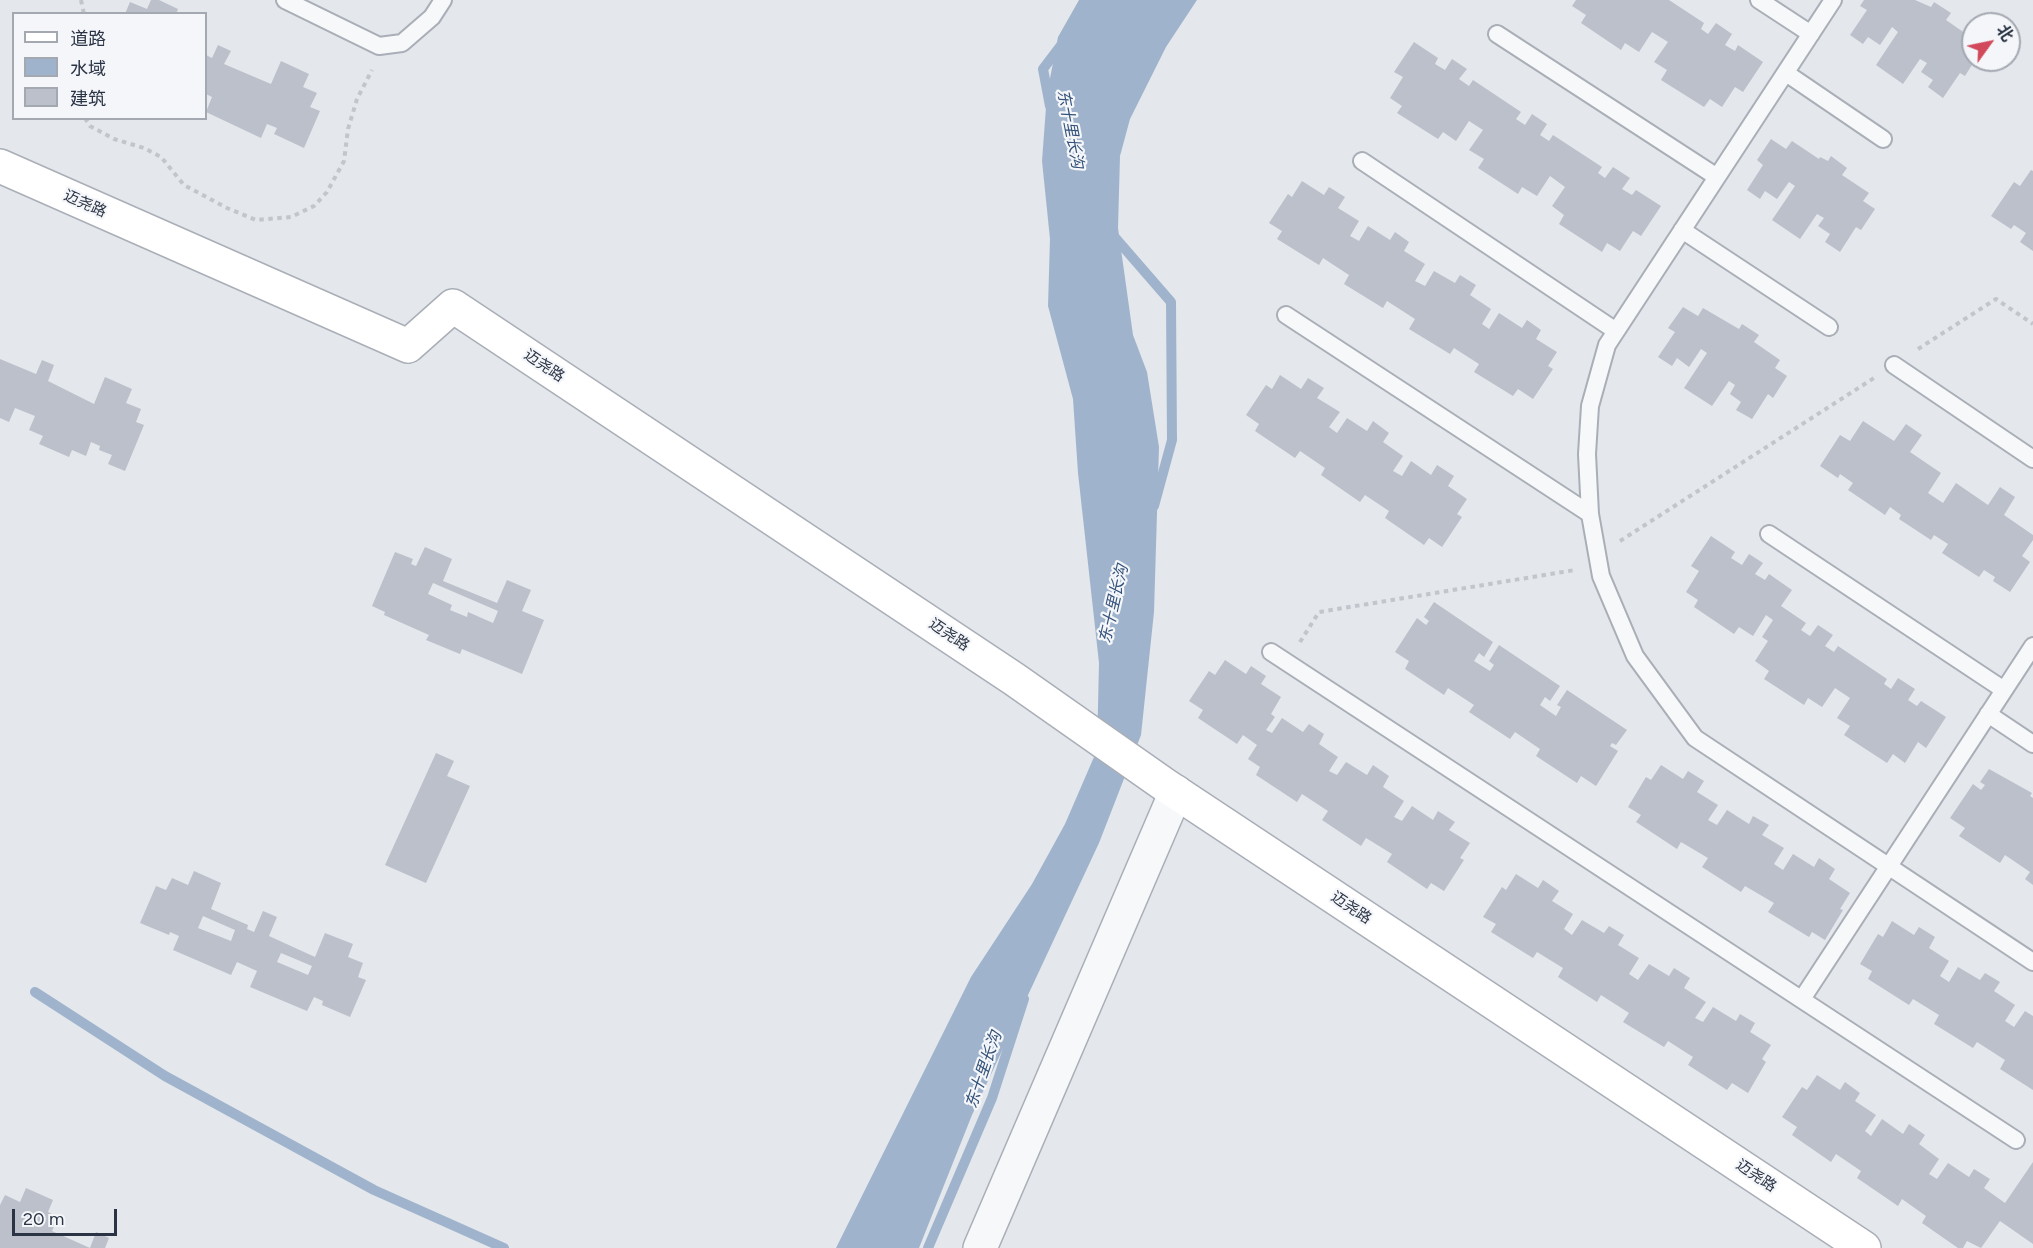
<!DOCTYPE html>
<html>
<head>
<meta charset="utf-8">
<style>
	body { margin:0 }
	#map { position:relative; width:2033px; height:1248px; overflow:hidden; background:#e4e7ec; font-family:Figtree,"Noto Sans SC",sans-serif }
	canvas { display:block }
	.legend { position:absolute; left:12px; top:12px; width:195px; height:108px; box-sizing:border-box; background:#f4f6f9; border:2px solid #a4a8b1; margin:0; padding:8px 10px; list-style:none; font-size:18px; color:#2b3445 }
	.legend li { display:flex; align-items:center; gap:12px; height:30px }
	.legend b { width:30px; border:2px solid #a4a8b1 }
	.north { position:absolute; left:1961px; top:12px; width:60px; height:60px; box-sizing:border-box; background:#f4f6f9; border:2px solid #a4a8b1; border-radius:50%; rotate:57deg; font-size:16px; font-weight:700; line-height:24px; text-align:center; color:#2b3445 }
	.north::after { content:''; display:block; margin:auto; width:21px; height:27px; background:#d1495b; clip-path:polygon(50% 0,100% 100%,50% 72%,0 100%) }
	.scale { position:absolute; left:12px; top:1209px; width:105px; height:27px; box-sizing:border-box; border:3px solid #2b3445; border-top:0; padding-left:8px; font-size:18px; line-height:21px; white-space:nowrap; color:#2b3445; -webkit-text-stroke:4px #f4f6f9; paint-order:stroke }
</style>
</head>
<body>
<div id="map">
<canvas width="2033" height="1248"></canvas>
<ul class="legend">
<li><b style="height:8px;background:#fff"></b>道路</li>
<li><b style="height:16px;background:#9fb4cc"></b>水域</li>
<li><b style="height:16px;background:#bbc0ca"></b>建筑</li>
</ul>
<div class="north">北</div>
<div class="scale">20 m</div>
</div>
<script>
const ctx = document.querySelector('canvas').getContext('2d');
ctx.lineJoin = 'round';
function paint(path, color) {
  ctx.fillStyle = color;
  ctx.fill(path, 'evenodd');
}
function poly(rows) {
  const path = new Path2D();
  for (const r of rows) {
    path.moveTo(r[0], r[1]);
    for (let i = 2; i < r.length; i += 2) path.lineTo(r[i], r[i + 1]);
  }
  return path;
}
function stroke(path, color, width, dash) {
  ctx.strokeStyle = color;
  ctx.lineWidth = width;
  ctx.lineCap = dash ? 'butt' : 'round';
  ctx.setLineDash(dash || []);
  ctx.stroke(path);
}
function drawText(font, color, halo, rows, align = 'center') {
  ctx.font = font + ' Figtree,"Noto Sans SC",sans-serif';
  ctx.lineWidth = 4.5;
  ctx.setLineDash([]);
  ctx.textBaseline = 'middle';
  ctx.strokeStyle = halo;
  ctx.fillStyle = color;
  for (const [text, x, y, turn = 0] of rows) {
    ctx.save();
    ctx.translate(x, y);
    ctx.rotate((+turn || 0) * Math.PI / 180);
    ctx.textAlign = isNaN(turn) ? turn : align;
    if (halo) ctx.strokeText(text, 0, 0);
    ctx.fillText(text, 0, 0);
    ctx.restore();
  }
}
paint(poly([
	[1079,0,1197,0,1166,47,1130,119,1120,156,1118,228,1133,335,1147,372,1159,447,1154,612,1141,735,1099,843,972,1115,919,1248,836,1248,971,977,1032,884,1065,824,1097,750,1099,663,1078,473,1073,399,1048,306,1050,239,1042,161,1047,94,1058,37]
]), '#9fb4cc');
stroke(poly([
	[1050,106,1043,69,1062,44],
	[1112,234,1171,302,1172,440,1154,506],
	[35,992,165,1076,374,1190,504,1248],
	[928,1248,992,1098,1024,999]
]), '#9fb4cc', 10);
paint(poly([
	[151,0,159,0,178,9,176,14,125,14,130,2,147,9],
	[1576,0,1669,0,1704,23,1701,29,1708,34,1716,23,1732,34,1725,45,1735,51,1738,45,1763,62,1743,92,1735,87,1722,107,1710,99,1704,107,1661,80,1667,70,1654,62,1668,42,1652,32,1639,52,1625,43,1621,50,1581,23,1586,15,1572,6],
	[1864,0,1915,0,1931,7,1934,2,1951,13,1946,20,1972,38,1967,46,1973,50,1975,60,1965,76,1960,73,1943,98,1928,87,1933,80,1921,72,1927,63,1920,59,1903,84,1876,65,1898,32,1892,27,1880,45,1868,37,1863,44,1850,35,1867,10,1860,6],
	[1414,42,1438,58,1435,64,1445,70,1452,59,1467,69,1459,79,1469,86,1473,80,1521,112,1516,119,1525,125,1532,114,1547,124,1540,135,1549,141,1553,135,1602,167,1598,173,1605,178,1613,167,1630,178,1622,189,1632,195,1636,190,1661,206,1641,236,1633,231,1620,251,1607,243,1602,252,1559,224,1564,215,1552,206,1565,187,1550,176,1537,196,1522,187,1518,194,1478,168,1484,159,1469,150,1483,130,1469,121,1456,141,1443,132,1438,139,1397,113,1402,106,1390,98,1403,77,1394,72],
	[218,45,231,51,224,64,271,84,281,61,309,74,303,87,317,93,310,107,320,111,304,148,274,134,277,128,267,124,261,138,206,112,212,97,206,94,206,55,212,58],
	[1771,139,1786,149,1792,141,1819,159,1820,157,1828,161,1831,156,1847,168,1842,175,1869,193,1863,201,1875,209,1861,230,1856,227,1840,252,1825,242,1830,234,1818,226,1824,218,1817,214,1800,239,1772,220,1795,186,1789,182,1777,199,1765,191,1760,199,1747,190,1763,165,1757,160],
	[2031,170,2033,171,2033,251,2020,242,2026,233,2014,225,2011,229,1991,216,2014,182,2020,186],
	[1302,181,1324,195,1329,187,1345,197,1338,208,1359,221,1350,236,1359,241,1368,226,1390,240,1395,232,1409,242,1404,251,1425,264,1415,281,1425,286,1434,271,1455,283,1460,275,1476,285,1470,295,1491,309,1482,324,1489,329,1499,313,1522,328,1527,320,1541,330,1536,339,1557,352,1548,366,1553,369,1533,399,1518,389,1513,396,1474,372,1479,364,1454,348,1450,354,1409,329,1415,319,1387,301,1383,308,1344,284,1349,275,1323,258,1319,265,1277,239,1282,231,1269,223,1288,194,1292,197],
	[1683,307,1698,316,1703,308,1739,329,1742,324,1759,335,1754,342,1780,360,1775,368,1787,376,1773,398,1768,394,1752,419,1736,410,1741,402,1730,394,1735,385,1729,381,1712,406,1684,388,1707,353,1701,349,1689,367,1677,358,1672,366,1658,357,1675,332,1668,328],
	[0,359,36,374,42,360,54,365,48,381,94,404,105,377,132,389,126,403,141,409,136,422,144,425,125,471,108,464,112,455,99,450,100,446,91,442,86,456,72,450,69,457,39,444,43,436,29,430,35,416,15,408,9,422,0,418],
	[1280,375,1301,389,1308,378,1324,388,1317,398,1340,412,1329,427,1337,433,1347,418,1367,431,1373,421,1389,433,1383,442,1403,456,1393,471,1402,476,1411,461,1431,475,1437,465,1454,476,1448,486,1467,499,1457,514,1462,517,1442,547,1429,538,1424,545,1385,518,1389,511,1365,495,1360,502,1321,475,1325,468,1300,451,1295,458,1255,431,1259,424,1246,415,1266,385,1272,389],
	[1863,421,1894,441,1906,424,1922,435,1910,452,1941,473,1928,493,1943,503,1956,483,1988,505,2000,487,2015,497,2004,515,2033,535,2033,540,2022,556,2030,562,2010,592,1993,581,1995,577,1984,570,1979,577,1942,553,1948,544,1934,535,1931,540,1899,519,1901,515,1890,507,1885,515,1848,490,1853,483,1840,474,1838,478,1820,466,1840,435,1850,441],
	[1711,536,1735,552,1731,558,1742,565,1749,554,1763,563,1755,574,1765,580,1769,574,1792,590,1781,606,1806,623,1801,630,1810,636,1818,625,1833,635,1825,646,1834,652,1838,646,1887,679,1884,684,1891,689,1898,678,1915,689,1908,700,1917,706,1921,701,1946,717,1926,748,1918,742,1905,763,1893,754,1887,763,1844,735,1850,726,1837,718,1850,698,1835,688,1822,707,1808,698,1804,705,1764,679,1769,671,1755,661,1768,641,1762,637,1773,620,1766,615,1753,636,1739,627,1734,634,1694,607,1698,600,1686,592,1699,571,1691,566],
	[425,547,452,559,443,581,497,603,507,580,531,590,522,611,544,620,522,674,462,649,460,654,426,640,429,635,384,615,385,612,372,606,395,552,413,559,411,564,416,566],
	[433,583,498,611,493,623,468,612,467,617,450,610,452,605,428,594],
	[1434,602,1493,642,1484,657,1479,653,1474,661,1490,671,1494,665,1489,661,1499,645,1560,686,1550,701,1545,697,1540,705,1556,716,1561,707,1557,705,1567,690,1627,730,1616,745,1612,743,1610,746,1618,751,1596,786,1581,776,1577,783,1536,756,1540,749,1515,732,1510,739,1469,712,1474,705,1448,688,1444,695,1405,669,1409,661,1395,652,1417,618,1426,625,1429,621,1424,617],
	[1225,660,1246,674,1251,666,1266,676,1261,684,1281,697,1271,714,1275,717,1266,730,1272,733,1282,718,1303,732,1309,724,1324,734,1319,744,1338,757,1329,771,1337,775,1346,762,1367,775,1373,765,1389,776,1383,787,1404,801,1394,817,1402,821,1412,806,1433,820,1438,811,1455,822,1449,830,1470,843,1460,858,1464,860,1444,891,1431,883,1427,889,1387,862,1392,854,1366,838,1361,846,1322,820,1328,811,1302,794,1297,802,1256,775,1260,767,1248,759,1257,745,1243,735,1237,744,1198,718,1203,710,1189,701,1209,671,1215,675],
	[436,753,454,761,447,776,470,786,426,883,385,865],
	[1661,765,1683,779,1688,771,1704,781,1697,792,1718,805,1708,820,1717,825,1727,810,1749,824,1753,816,1769,825,1762,835,1784,848,1774,864,1783,870,1793,854,1814,867,1819,858,1835,869,1829,879,1850,893,1840,909,1843,910,1825,940,1812,932,1809,937,1768,912,1774,903,1745,886,1741,892,1702,867,1708,858,1681,842,1677,849,1636,822,1641,815,1628,807,1646,777,1651,780],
	[1989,769,2032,793,2030,796,2033,798,2033,885,2025,879,2030,872,2005,855,2000,863,1959,836,1965,828,1950,818,1973,784,1981,790,1985,785,1980,782],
	[194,871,221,883,211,909,248,925,247,929,254,932,263,911,277,917,269,936,315,957,325,933,353,944,348,957,363,963,358,977,366,980,350,1017,322,1005,323,1001,314,997,307,1011,250,987,257,971,237,962,231,975,173,950,179,936,170,932,169,935,140,923,156,886,166,890,172,878,188,885],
	[203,916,235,930,231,941,198,928],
	[281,953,312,966,308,975,277,962],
	[1516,874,1538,888,1543,880,1559,891,1552,901,1573,914,1564,929,1572,935,1582,920,1604,933,1609,926,1624,935,1618,945,1639,958,1629,974,1638,980,1649,964,1669,976,1674,968,1690,978,1684,988,1706,1002,1695,1018,1703,1022,1713,1007,1736,1021,1740,1014,1755,1023,1750,1032,1771,1045,1762,1059,1766,1062,1748,1093,1732,1083,1727,1090,1688,1065,1693,1057,1668,1041,1664,1047,1623,1022,1629,1013,1601,995,1597,1002,1558,977,1563,968,1537,952,1533,958,1491,932,1496,924,1483,917,1502,887,1506,890],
	[1892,921,1914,935,1919,927,1935,937,1929,948,1949,961,1940,976,1949,982,1958,967,1980,980,1985,973,2000,982,1994,991,2015,1005,2005,1021,2014,1027,2025,1011,2033,1016,2033,1090,2000,1069,2005,1060,1977,1042,1973,1048,1934,1024,1939,1015,1913,999,1909,1005,1868,979,1872,971,1860,964,1878,934,1883,937],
	[1817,1075,1840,1090,1845,1082,1860,1093,1855,1101,1876,1115,1865,1131,1871,1136,1882,1119,1903,1134,1909,1124,1925,1135,1919,1144,1939,1159,1929,1174,1937,1179,1948,1163,1969,1177,1974,1169,1990,1179,1984,1188,2005,1203,2033,1162,2033,1244,2000,1221,1981,1248,1967,1241,1963,1248,1958,1248,1922,1223,1926,1216,1902,1199,1898,1206,1857,1178,1861,1171,1836,1154,1831,1162,1792,1135,1797,1127,1782,1117,1802,1087,1807,1090],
	[26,1188,53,1200,48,1212,58,1217,52,1231,90,1248,96,1232,109,1238,105,1248,0,1248,0,1205,5,1195,20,1202]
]), '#bbc0ca');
const lane = poly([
	[285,0,379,46,402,43,432,17,443,0],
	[1759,0,1811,34],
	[1833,0,1607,345,1590,406,1587,454,1590,514,1601,576,1635,656,1695,738,2033,962],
	[1497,34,1717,177],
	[1786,73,1883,139],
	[1362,161,1616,331],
	[1682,230,1829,327],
	[1286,315,1590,514],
	[1894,365,2033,459],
	[1769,534,2004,690],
	[1271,652,2016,1140],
	[1988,714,2033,744],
	[1802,999,2033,646]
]);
const street = poly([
	[980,1248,1176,792]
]);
const secondary = poly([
	[0,166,408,346,453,306,1014,679,1165,785,1864,1248]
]);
stroke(lane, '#a9aeb7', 20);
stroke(street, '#a9aeb7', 36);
stroke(secondary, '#a9aeb7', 36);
stroke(poly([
	[81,0,84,14],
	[85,118,90,126,114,139,144,148,161,157,184,185,227,208,256,220,291,217,314,206,327,192,344,161,348,129,357,99,372,70],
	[1918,349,1996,299,2033,324],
	[1620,541,1874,378],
	[1300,642,1319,612,1575,570]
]), '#c2c5cb', 4, [4.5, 4.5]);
stroke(lane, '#f7f8fa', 16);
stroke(street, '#f7f8fa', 33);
stroke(secondary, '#fff', 33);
drawText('15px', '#2b3445', '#f4f6f9', [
	["迈尧路",85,204,24],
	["迈尧路",544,366,34],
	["迈尧路",949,635,34],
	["迈尧路",1351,908,34],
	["迈尧路",1756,1176,34]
]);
drawText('italic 16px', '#34527a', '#f4f6f9', [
	["东十里长沟",1070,129,79],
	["东十里长沟",1114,604,-77],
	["东十里长沟",984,1070,-71]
]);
</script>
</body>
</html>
